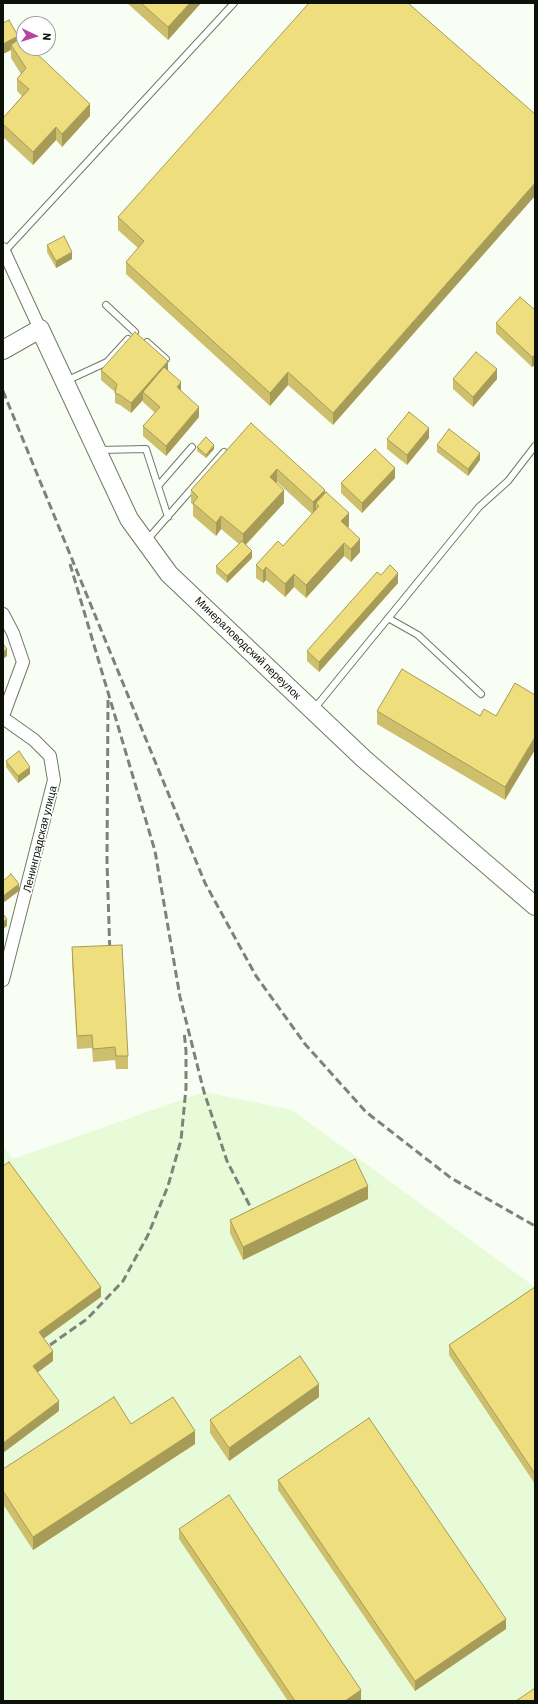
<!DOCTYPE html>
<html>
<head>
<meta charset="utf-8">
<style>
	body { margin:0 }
	#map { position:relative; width:538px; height:1704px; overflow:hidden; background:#f8fef3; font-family:Barlow,sans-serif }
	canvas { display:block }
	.frame { position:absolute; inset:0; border:4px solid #0d1209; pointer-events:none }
	.north { position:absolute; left:16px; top:16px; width:40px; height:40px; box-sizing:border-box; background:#fff; border:1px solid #9ea09d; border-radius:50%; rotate:94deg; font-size:11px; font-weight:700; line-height:16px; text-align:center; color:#0d1209 }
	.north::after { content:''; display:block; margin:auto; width:14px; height:18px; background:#b645a0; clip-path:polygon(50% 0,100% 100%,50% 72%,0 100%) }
</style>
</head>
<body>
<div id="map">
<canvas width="538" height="1704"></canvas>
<div class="frame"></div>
<div class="north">N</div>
</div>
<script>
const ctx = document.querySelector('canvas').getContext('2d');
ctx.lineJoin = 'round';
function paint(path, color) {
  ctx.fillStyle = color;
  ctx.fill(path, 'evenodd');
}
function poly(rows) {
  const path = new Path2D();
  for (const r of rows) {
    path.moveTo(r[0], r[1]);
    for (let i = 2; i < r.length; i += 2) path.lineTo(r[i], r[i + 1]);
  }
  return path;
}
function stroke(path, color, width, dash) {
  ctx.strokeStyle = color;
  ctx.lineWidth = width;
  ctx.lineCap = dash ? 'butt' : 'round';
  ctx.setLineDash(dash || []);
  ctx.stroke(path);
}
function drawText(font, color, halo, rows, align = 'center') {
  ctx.font = font + ' Barlow,sans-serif';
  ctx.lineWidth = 3.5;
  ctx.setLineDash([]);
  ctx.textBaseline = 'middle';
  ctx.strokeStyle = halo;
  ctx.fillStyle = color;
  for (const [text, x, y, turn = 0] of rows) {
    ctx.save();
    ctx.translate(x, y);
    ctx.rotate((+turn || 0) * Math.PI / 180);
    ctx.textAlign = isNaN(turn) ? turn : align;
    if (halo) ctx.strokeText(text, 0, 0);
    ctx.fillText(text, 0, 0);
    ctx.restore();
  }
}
paint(poly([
	[204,1092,292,1110,535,1287,535,1701,3,1701,3,1147,13,1159]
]), '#e8fbd8');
const lane = poly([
	[4,252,234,3],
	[106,305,135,332],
	[147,342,166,359],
	[66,381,107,362,128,339],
	[100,450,146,449,168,517],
	[158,486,192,447],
	[147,540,224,452],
	[388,618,418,635,481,694],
	[314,709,479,507,508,481,535,446]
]);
const street = poly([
	[3,249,40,329],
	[3,614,13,633,23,662,3,716],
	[3,718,34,740,50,756,54,780,3,980]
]);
const secondary = poly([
	[3,350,40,329,129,519,169,574,364,759,535,906]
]);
stroke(lane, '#6f7c64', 8);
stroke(street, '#6f7c64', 14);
stroke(secondary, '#6f7c64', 20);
stroke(lane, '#fff', 6);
stroke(street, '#fff', 12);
stroke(secondary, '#fff', 18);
stroke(poly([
	[3,391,205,883,256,976,305,1044,366,1112,451,1178,535,1226],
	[70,564,155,851,180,997,204,1092,227,1161,257,1220],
	[108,700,107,862,110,956],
	[50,1345,87,1319,123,1281,148,1235,168,1186,181,1140,186,1088,186,1051,184,1031]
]), '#7d8379', 3, [8, 4]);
paint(poly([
	[127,3,201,3,168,40],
	[408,3,333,425,288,385,270,406,126,274,126,262,138,248,118,230,118,217],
	[3,23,90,116,62,147,56,140,33,165,3,137,3,118,22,96,17,91,17,79,21,74,11,58,11,50,3,54],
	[47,245,72,259,56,268,47,252],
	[535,310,535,365,532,367,496,333,496,323],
	[101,370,168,371,181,392,199,417,166,456,143,436,143,426,155,413,143,402,143,400,131,413,120,405,115,403,115,392,101,380],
	[453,379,497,379,473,407,453,389],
	[251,423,325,494,349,526,348,527,360,552,351,562,344,556,306,598,294,587,285,597,266,580,263,583,256,578,256,565,283,546,312,514,277,482,276,483,284,503,246,545,252,558,227,583,216,573,216,566,239,544,221,529,216,536,193,516,193,505,191,503,191,490],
	[429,438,407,465,387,449,387,439],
	[437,445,480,460,468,476,437,452],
	[197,447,214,449,206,458,197,451],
	[395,478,362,513,341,493,341,483],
	[381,575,398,583,319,672,307,661,307,651],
	[515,683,505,800,377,724,377,711,496,716],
	[6,761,30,774,18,783,6,767],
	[72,947,128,1056,128,1069,116,1069,115,1060,93,1062,92,1048,77,1049,72,960],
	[368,1199,243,1260,230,1233,230,1220],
	[535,1287,535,1484,449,1355,449,1345],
	[319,1397,229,1461,210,1433,210,1420],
	[131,1424,195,1444,33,1550,3,1504,3,1469],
	[278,1480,506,1629,415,1691,278,1490],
	[179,1529,361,1700,360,1701,288,1701,179,1539]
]), '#cebf6c');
paint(poly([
	[190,3,201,3,168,40,168,27],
	[18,36,18,46,11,45,11,50,3,54,3,44],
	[90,104,90,116,62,147,62,134],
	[56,127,56,140,33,165,33,152],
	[535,183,535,196,333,425,333,413],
	[72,252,72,259,56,268,56,261],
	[535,355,535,365,532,367,532,357],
	[168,361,168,371,143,392,143,400,131,413,131,403],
	[497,369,497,379,473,407,473,397],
	[288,372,288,385,270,406,270,393],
	[181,382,181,392,177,387],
	[199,407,199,417,166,456,166,446],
	[429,428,429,438,407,465,407,455],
	[214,445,214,449,206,458,206,455],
	[480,453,480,460,468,476,468,469],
	[395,468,395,478,362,513,362,503],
	[277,469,277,482,270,490,270,477],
	[284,490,284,503,243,547,243,534],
	[325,490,325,502,319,506,316,503,316,512,313,515,313,502],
	[349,513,349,526,341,534,341,521],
	[221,516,221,529,216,536,216,523],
	[360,539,360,552,351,562,351,549],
	[344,543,344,556,306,598,306,585],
	[252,551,252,558,227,583,227,576],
	[266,567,266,580,263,583,263,571],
	[398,573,398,583,319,672,319,662],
	[294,574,294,587,285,597,285,584],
	[7,649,7,656,3,659,3,652],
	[535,737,535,750,505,800,505,787],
	[30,767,30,774,18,783,18,776],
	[19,884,19,891,3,903,3,896],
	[7,919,7,926,3,929,3,922],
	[368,1186,368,1199,243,1260,243,1247],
	[101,1287,101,1297,39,1342,39,1332],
	[53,1351,53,1361,33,1376,33,1366],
	[319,1384,319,1397,229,1461,229,1448],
	[59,1401,59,1411,3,1453,3,1443],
	[195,1431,195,1444,33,1550,33,1537],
	[506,1619,506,1629,415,1691,415,1681],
	[361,1690,361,1700,360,1701,345,1701]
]), '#a79b58');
const building = poly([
	[141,3,190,3,168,27,141,3],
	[309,3,408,3,535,114,535,183,333,413,288,372,270,393,126,262,144,241,118,217,309,3],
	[9,20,18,36,3,44,3,23,9,20],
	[20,38,24,42,24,48,31,48,90,104,62,134,56,127,33,152,3,124,3,118,29,89,17,79,26,68,11,45,20,38],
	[64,236,72,252,56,261,47,245,64,236],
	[520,297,535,310,535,355,532,357,496,323,520,297],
	[135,332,168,361,131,403,120,395,115,393,117,384,101,370,135,332],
	[476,352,497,369,473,397,453,379,476,352],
	[164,367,181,382,177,387,199,407,166,446,143,426,160,407,143,392,164,367],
	[409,412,429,428,407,455,387,439,409,412],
	[251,423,325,490,313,502,277,469,270,477,284,490,243,534,221,516,216,523,193,503,198,497,191,490,251,423],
	[449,429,480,453,468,469,437,445,449,429],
	[206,437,214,445,206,455,197,447,206,437],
	[375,449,395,468,362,503,341,483,375,449],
	[326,492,349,513,341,521,360,539,351,549,344,543,306,585,294,574,285,584,266,567,263,571,256,565,278,541,283,546,319,506,316,503,326,492],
	[242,541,252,551,227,576,216,566,242,541],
	[390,565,398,573,319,662,307,651,377,572,381,575,390,565],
	[3,644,7,649,3,652,3,644],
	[402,669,480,716,484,709,496,716,515,683,535,695,535,737,505,787,377,711,402,669],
	[19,751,30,767,18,776,6,761,19,751],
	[11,874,19,884,3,896,3,881,11,874],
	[3,914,7,919,3,922,3,914],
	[122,945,128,1056,116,1056,115,1047,93,1049,92,1035,77,1036,72,947,122,945],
	[355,1159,368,1186,243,1247,230,1220,355,1159],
	[9,1162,101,1287,39,1332,53,1351,33,1366,59,1401,3,1443,3,1166,9,1162],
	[535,1287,535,1474,449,1345,535,1287],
	[300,1356,319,1384,229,1448,210,1420,300,1356],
	[114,1397,131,1424,173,1397,195,1431,33,1537,3,1491,3,1469,114,1397],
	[369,1418,506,1619,415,1681,278,1480,369,1418],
	[229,1495,361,1690,345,1701,295,1701,179,1529,229,1495],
	[535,1688,535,1701,516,1701,535,1688]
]);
paint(building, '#efde7d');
stroke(building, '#a79b58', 1);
drawText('11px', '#0d1209', '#fff', [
	["Минераловодский переулок",248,648,44],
	["Ленинградская улица",40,839,-76]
]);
</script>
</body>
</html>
